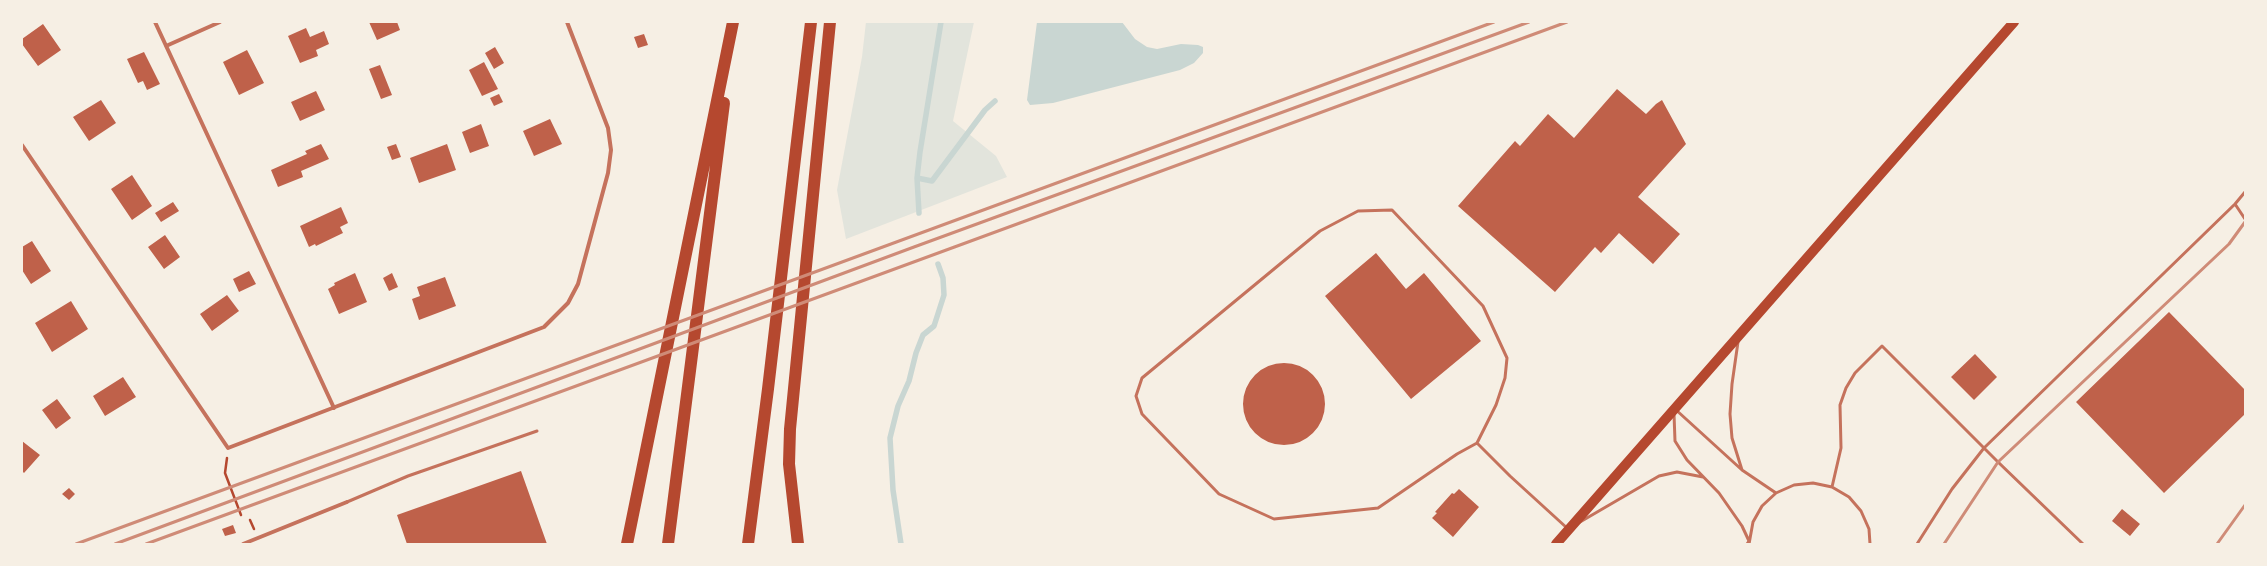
<!DOCTYPE html>
<html>
<head>
<meta charset="utf-8">
<style>
	body { margin:0 }
	#map { position:relative; width:2267px; height:566px; overflow:hidden; background:#f6efe4; font-family:Barlow,sans-serif }
	canvas { display:block }
	.frame { position:absolute; inset:0; border:23px solid #f6efe4; pointer-events:none }
</style>
</head>
<body>
<div id="map">
<canvas width="2267" height="566"></canvas>
<div class="frame"></div>
</div>
<script>
const ctx = document.querySelector('canvas').getContext('2d');
ctx.lineJoin = 'round';
function paint(path, color) {
  ctx.fillStyle = color;
  ctx.fill(path, 'evenodd');
}
function poly(rows) {
  const path = new Path2D();
  for (const r of rows) {
    if (r.length === 3) {
      path.moveTo(r[0] + r[2], r[1]);
      path.arc(r[0], r[1], r[2], 0, 2 * Math.PI);
      continue;
    }
    path.moveTo(r[0], r[1]);
    for (let i = 2; i < r.length; i += 2) path.lineTo(r[i], r[i + 1]);
  }
  return path;
}
function stroke(path, color, width, dash) {
  ctx.strokeStyle = color;
  ctx.lineWidth = width;
  ctx.lineCap = dash ? 'butt' : 'round';
  ctx.setLineDash(dash || []);
  ctx.stroke(path);
}
paint(poly([
	[866,22,974,22,953,121,996,156,1007,177,846,239,837,190,862,57]
]), '#e2e4dc');
paint(poly([
	[1037,22,1122,22,1135,39,1147,47,1157,49,1181,44,1198,45,1203,47,1203,53,1194,63,1180,70,1053,103,1030,105,1027,100]
]), '#c9d6d2');
stroke(poly([
	[917,178,932,181,985,110,995,101],
	[919,213,917,178,920,152,941,22],
	[901,544,893,490,890,438,898,406,909,381,916,353,923,335,934,326,944,295,943,278,938,264]
]), '#c9d6d2', 5.5);
paint(poly([
	[369,22,397,22,400,30,377,40],
	[43,24,61,50,38,66,22,44,22,39],
	[306,28,310,37,324,31,329,44,316,50,318,56,300,63,288,36],
	[644,34,648,45,638,48,634,37],
	[495,47,504,63,494,69,485,53],
	[247,50,264,83,239,95,223,62],
	[144,52,160,84,147,90,143,81,138,83,127,59],
	[484,62,498,89,482,96,469,70],
	[380,65,392,95,381,99,369,69],
	[1617,89,1646,114,1656,104,1662,100,1686,144,1638,197,1680,234,1653,264,1619,233,1601,253,1595,247,1555,292,1458,206,1515,141,1520,146,1548,114,1574,138],
	[316,91,325,110,300,121,291,102],
	[499,94,503,102,494,106,490,98],
	[101,100,116,123,89,141,73,117],
	[550,119,562,144,534,156,523,131],
	[481,124,489,146,470,153,462,132],
	[321,144,329,159,301,171,303,177,278,187,271,170,307,154,305,151],
	[396,144,401,157,392,160,387,147],
	[447,144,456,170,419,183,410,158],
	[132,175,152,206,132,220,111,189],
	[173,202,179,211,161,222,155,213],
	[341,207,348,223,340,227,343,233,316,246,315,244,309,247,300,226],
	[165,235,180,257,164,269,148,247],
	[32,241,51,271,31,284,22,270,22,247],
	[1376,253,1406,289,1424,273,1481,341,1411,399,1325,296],
	[249,271,256,284,239,292,233,279],
	[355,273,367,302,339,314,328,289,335,285,334,283],
	[392,273,398,287,389,291,383,278],
	[445,277,456,306,419,320,412,299,420,296,417,287],
	[227,295,239,311,212,331,200,314],
	[71,301,88,329,52,352,35,323],
	[2169,312,2245,390,2245,414,2164,493,2076,402],
	[1975,354,1997,377,1974,400,1951,377],
	[1284,404,41],
	[123,377,136,397,105,416,93,396],
	[57,399,71,418,56,429,42,410],
	[22,441,40,455,24,473,22,471],
	[521,471,547,544,407,544,397,515],
	[69,488,75,494,69,500,62,494],
	[1459,489,1479,507,1453,537,1432,518,1437,513,1435,512,1452,493,1454,494],
	[2122,509,2140,524,2130,536,2112,521],
	[233,525,236,533,225,536,222,529]
]), '#bf614a');
stroke(poly([
	[227,458,225,473,241,515],
	[250,520,254,529]
]), '#b5482f', 2.5);
stroke(poly([
	[2235,204,2245,219],
	[1738,342,1732,384,1730,414,1732,438,1742,470],
	[1675,409,1742,470,1776,493],
	[1674,414,1675,441,1687,460,1719,493,1742,526,1749,541,1747,544],
	[1477,443,1496,405,1505,378,1507,358,1483,306,1392,210,1358,211,1320,231,1142,378,1136,396,1142,414,1219,494,1274,519,1378,508,1457,454,1477,443,1510,476,1567,528],
	[1832,487,1841,448,1840,405,1846,388,1855,373,1882,346,1998,462,2083,544],
	[347,502,408,476,537,431],
	[1580,522,1659,476,1677,472,1703,477],
	[1749,544,1753,522,1762,506,1776,493,1794,485,1813,483,1832,487,1849,497,1861,511,1869,529,1870,544],
	[1917,544,1952,489,1984,448,2235,204,2245,192]
]), '#c5725c', 3);
stroke(poly([
	[155,22,334,408],
	[166,46,220,22],
	[22,145,228,448,544,327,568,303,578,284,608,173,611,150,608,128,567,22],
	[243,544,347,502]
]), '#c5725c', 4);
stroke(poly([
	[1556,544,2014,22]
]), '#b5482f', 10);
stroke(poly([
	[627,544,733,22],
	[668,544,724,103],
	[748,544,768,389,811,22],
	[798,544,789,464,790,429,830,22]
]), '#b5482f', 12);
stroke(poly([
	[76,544,1494,22],
	[115,544,914,247,1529,22],
	[146,544,1567,22],
	[1944,544,1998,462,2229,244,2245,222],
	[2217,544,2245,505]
]), '#cf8b77', 3);
</script>
</body>
</html>
